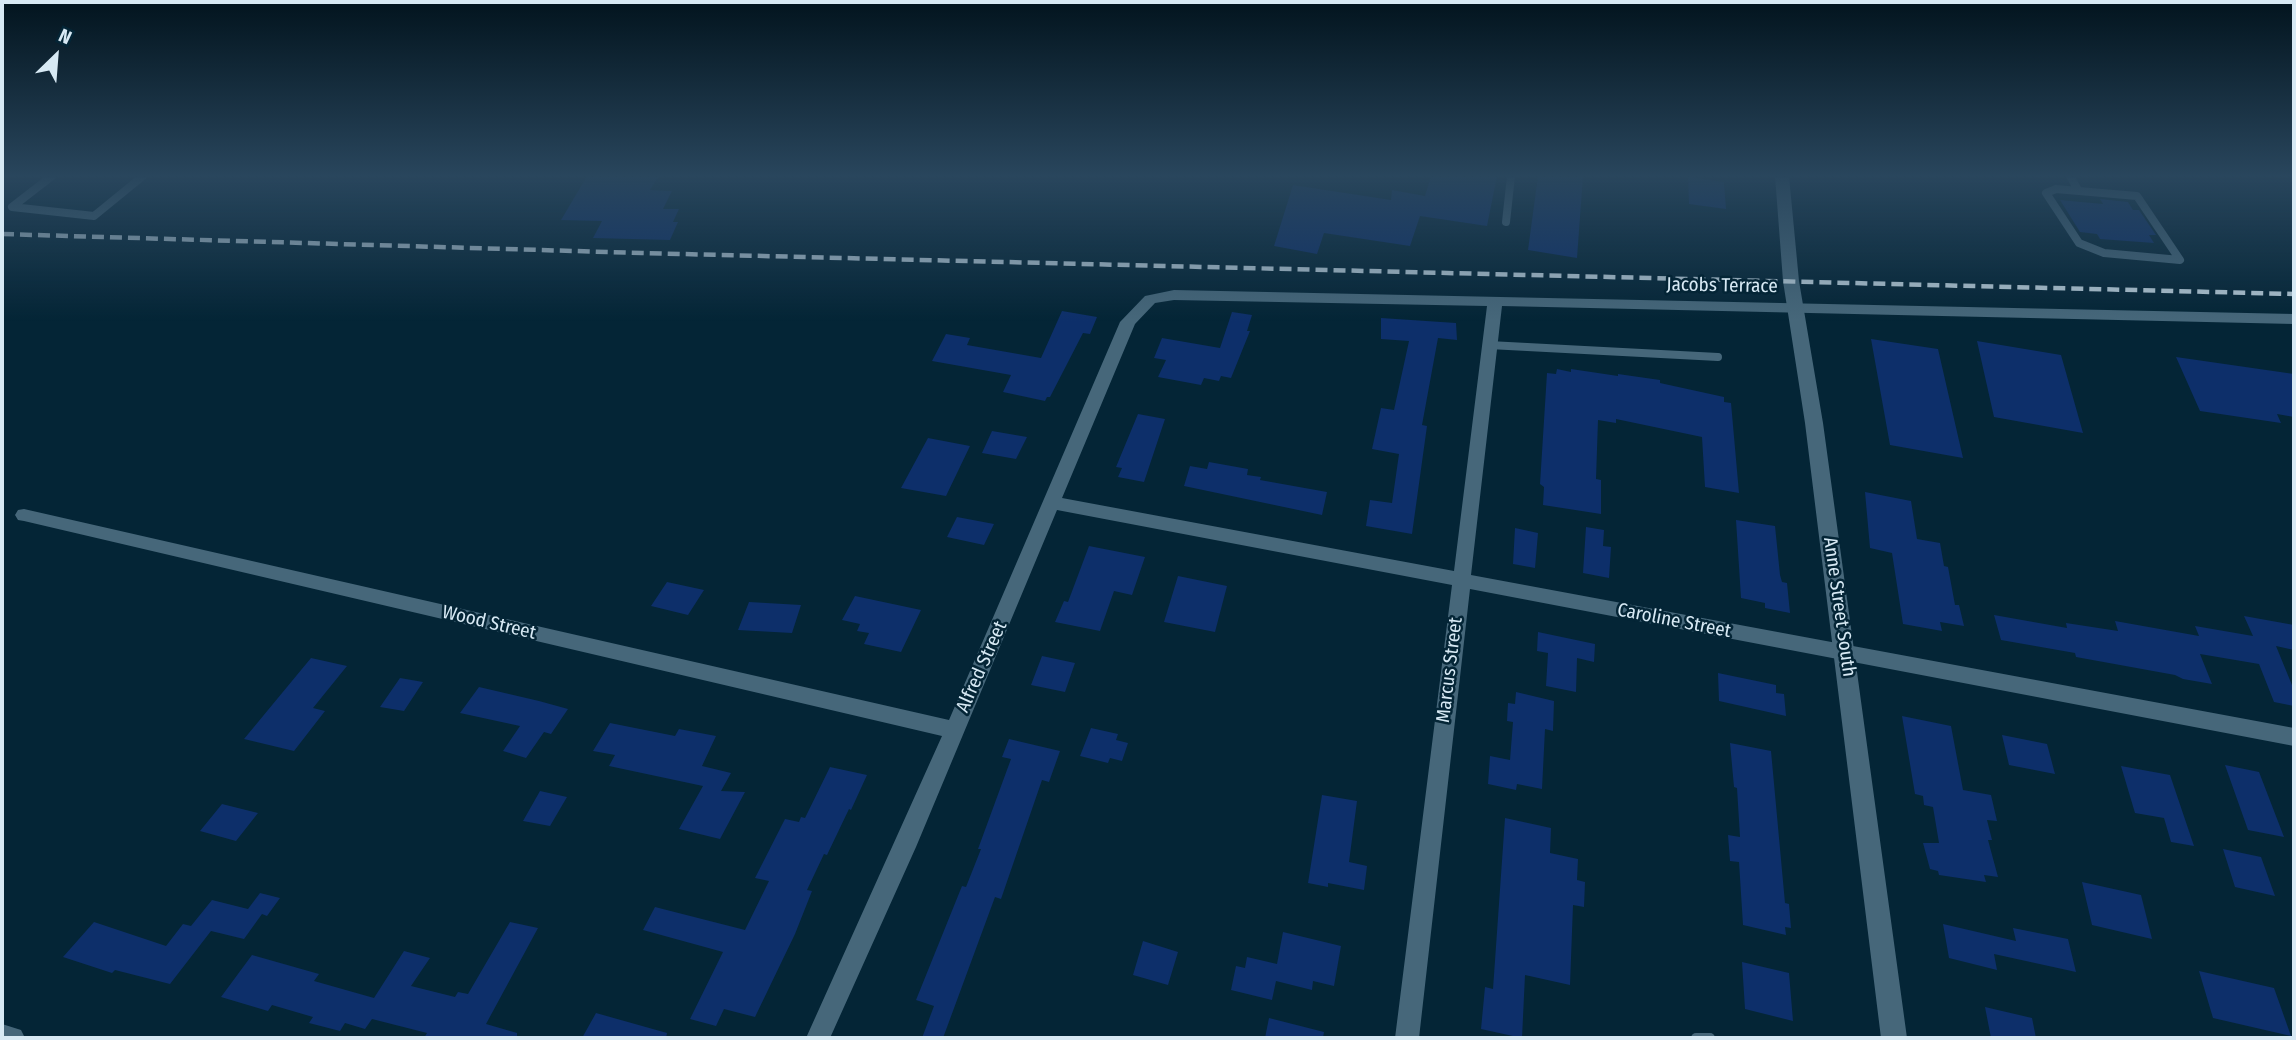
<!DOCTYPE html>
<html>
<head>
<meta charset="utf-8">
<style>
	body { margin:0 }
	#map { position:relative; width:2296px; height:1040px; overflow:hidden; background:#042536; font-family:"Fira Sans Condensed",sans-serif }
	canvas { display:block }
	.frame { position:absolute; inset:0; border:4px solid #d7e9f4; pointer-events:none }
	.north { position:absolute; left:21px; top:21px; width:70px; height:70px; -webkit-text-stroke:5px #042536; paint-order:stroke; rotate:25deg; font-size:19px; font-weight:700; line-height:28px; text-align:center; color:#d7e9f4 }
	.north::after { content:''; display:block; margin:auto; width:24px; height:32px; background:#d7e9f4; clip-path:polygon(50% 0,100% 100%,50% 72%,0 100%) }
</style>
</head>
<body>
<div id="map">
<canvas width="2296" height="1040"></canvas>
<div class="frame"></div>
<div class="north">N</div>
</div>
<script>
const ctx = document.querySelector('canvas').getContext('2d');
ctx.lineJoin = 'round';
function paint(path, color) {
  ctx.fillStyle = color;
  ctx.fill(path, 'evenodd');
}
function poly(rows) {
  const path = new Path2D();
  for (const r of rows) {
    path.moveTo(r[0], r[1]);
    for (let i = 2; i < r.length; i += 2) path.lineTo(r[i], r[i + 1]);
  }
  return path;
}
function stroke(path, color, width, dash) {
  ctx.strokeStyle = color;
  ctx.lineWidth = width;
  ctx.lineCap = dash ? 'butt' : 'round';
  ctx.setLineDash(dash || []);
  ctx.stroke(path);
}
function drawText(font, color, halo, rows, align = 'center') {
  ctx.font = font + ' "Fira Sans Condensed",sans-serif';
  ctx.lineWidth = 5;
  ctx.setLineDash([]);
  ctx.textBaseline = 'middle';
  ctx.strokeStyle = halo;
  ctx.fillStyle = color;
  for (const [text, x, y, turn = 0] of rows) {
    ctx.save();
    ctx.translate(x, y);
    ctx.rotate((+turn || 0) * Math.PI / 180);
    ctx.textAlign = isNaN(turn) ? turn : align;
    if (halo) ctx.strokeText(text, 0, 0);
    ctx.fillText(text, 0, 0);
    ctx.restore();
  }
}
paint(poly([
	[587,176,659,176,650,190,672,191,663,209,679,209,673,222,678,222,670,240,593,238,602,221,561,220],
	[1431,176,1497,176,1487,226,1420,216,1410,246,1324,233,1317,254,1274,246,1293,185,1391,200,1392,190,1425,196],
	[1538,176,1583,176,1577,258,1528,250],
	[1688,177,1724,182,1726,209,1689,204],
	[2100,199,2128,202,2133,210,2139,210,2156,235,2149,235,2154,243,2100,239,2097,234,2080,232,2060,200,2103,204],
	[1062,311,1097,317,1090,334,1083,333,1050,397,1047,397,1045,401,1003,392,1011,375,932,361,946,334,970,338,967,345,1041,358],
	[1232,312,1252,315,1247,331,1250,331,1231,378,1221,376,1219,381,1204,378,1201,385,1158,377,1166,360,1154,358,1162,338,1220,348],
	[1381,318,1456,323,1457,340,1438,338,1422,425,1427,426,1412,534,1366,526,1370,500,1392,503,1399,454,1372,449,1381,408,1394,410,1409,341,1381,339],
	[1871,339,1938,349,1963,458,1890,445],
	[1977,341,2061,355,2083,433,1994,417],
	[2176,357,2294,374,2294,417,2277,414,2281,423,2200,411],
	[1557,369,1571,372,1571,369,1618,376,1618,374,1660,380,1660,383,1724,397,1724,402,1731,403,1739,493,1705,487,1702,437,1616,419,1616,423,1598,420,1596,479,1601,480,1601,514,1543,505,1544,487,1540,484,1547,373,1556,374],
	[1138,414,1165,419,1144,482,1118,477,1122,468,1116,467],
	[992,431,1027,437,1016,459,982,453],
	[928,438,970,446,946,496,901,488],
	[1209,462,1248,469,1247,475,1261,477,1260,480,1327,492,1322,515,1184,486,1190,466,1207,469],
	[1865,492,1911,501,1917,539,1940,543,1944,566,1948,567,1955,605,1959,605,1964,626,1940,622,1942,631,1903,624,1892,553,1870,548],
	[957,517,994,524,984,545,947,537],
	[1736,520,1775,526,1780,575,1782,582,1787,583,1790,613,1765,608,1765,603,1741,598],
	[1586,527,1604,530,1603,546,1611,547,1609,578,1583,573],
	[1515,528,1538,533,1535,568,1513,564],
	[1089,546,1145,557,1132,595,1114,591,1100,631,1055,622,1064,601,1068,602],
	[1178,576,1227,586,1215,632,1164,622],
	[667,582,704,590,688,615,651,606],
	[855,596,921,610,901,652,864,644,869,633,857,631,860,624,842,620],
	[749,602,801,605,792,633,738,630],
	[1994,615,2067,628,2066,623,2118,631,2115,621,2199,636,2195,626,2253,636,2244,616,2294,625,2294,650,2276,646,2294,690,2294,706,2274,702,2259,664,2200,654,2212,684,2183,679,2175,675,2076,657,2075,653,2001,640],
	[1538,632,1595,644,1594,662,1577,658,1576,692,1546,686,1548,653,1537,651],
	[1042,656,1075,663,1065,692,1031,685],
	[311,658,347,666,313,708,325,711,294,751,244,739],
	[1718,673,1776,685,1776,693,1784,694,1786,716,1719,701],
	[400,678,423,682,404,711,380,707],
	[479,687,539,701,568,709,551,734,544,732,526,758,503,751,520,726,460,713],
	[1516,692,1554,701,1553,731,1545,729,1542,789,1517,784,1516,790,1488,784,1490,756,1510,760,1513,722,1507,721,1508,703,1515,704],
	[1902,716,1951,726,1963,790,1991,795,1997,821,1987,820,1992,840,1988,840,1998,877,1984,875,1986,882,1939,875,1938,871,1930,869,1923,843,1939,843,1933,807,1924,805,1923,796,1915,794],
	[610,723,675,736,679,729,716,736,702,766,731,773,721,791,745,792,720,839,679,829,703,786,609,766,615,755,593,751],
	[1091,728,1118,734,1116,740,1128,743,1122,761,1110,758,1108,763,1080,756],
	[2002,735,2047,744,2055,774,2009,765],
	[1009,739,1060,751,1049,782,1042,780,1001,899,995,897,943,1038,922,1038,934,1006,916,1000,962,886,966,887,981,849,978,849,1011,759,1002,757],
	[1730,743,1771,751,1785,903,1789,904,1791,928,1785,927,1786,935,1743,925,1739,862,1730,861,1728,835,1740,837,1737,788,1734,787],
	[2225,765,2259,772,2284,837,2248,830],
	[2121,766,2170,775,2194,846,2171,842,2164,818,2135,813],
	[830,767,867,775,851,810,849,809,827,855,824,854,807,890,812,891,795,934,755,1017,724,1009,716,1026,690,1019,723,952,643,930,655,907,745,930,769,881,755,878,785,819,799,822,801,817,805,818],
	[540,791,567,797,550,826,523,821],
	[1322,795,1357,801,1349,862,1367,866,1364,890,1328,883,1328,887,1308,883],
	[222,804,258,813,236,841,200,831],
	[1505,818,1551,828,1550,853,1578,859,1577,880,1585,882,1584,907,1573,905,1570,985,1525,975,1522,1038,1481,1029,1485,987,1493,989],
	[2223,849,2261,857,2275,896,2235,887],
	[2082,882,2141,895,2152,939,2092,925],
	[260,893,280,898,267,916,262,914,244,939,211,931,170,984,115,970,112,973,63,957,94,922,166,946,183,924,191,926,212,900,248,909],
	[510,922,538,928,486,1024,517,1033,517,1038,424,1038,427,1033,372,1019,365,1029,345,1023,340,1031,309,1023,313,1017,272,1005,268,1011,221,997,252,955,319,974,314,981,374,998,404,951,430,958,411,986,455,997,458,992,468,994],
	[1943,924,2016,941,2013,928,2068,939,2076,972,1994,954,1997,970,1949,958],
	[1283,932,1341,946,1334,986,1313,981,1312,990,1276,981,1272,1000,1231,990,1236,966,1245,968,1247,957,1277,964],
	[1143,941,1178,952,1168,985,1133,975],
	[1742,962,1789,973,1793,1021,1745,1009],
	[2199,971,2274,988,2291,1036,2213,1018],
	[1985,1007,2032,1018,2036,1038,1991,1038],
	[596,1013,667,1033,666,1038,582,1038],
	[1269,1018,1324,1032,1323,1038,1265,1038]
]), '#0d2f6a');
stroke(poly([
	[52,176,12,207,94,216,143,176],
	[2070,176,2078,190],
	[2056,189,2137,196,2180,260,2104,253,2079,243,2046,193,2056,189],
	[1506,222,1511,176],
	[1489,345,1718,357]
]), '#46677a', 8);
stroke(poly([
	[1696,1038,1710,1038]
]), '#46677a', 10);
paint(poly([
	[1174,290,2294,314,2294,324,1502,306,1471,575,2294,728,2294,746,1470,589,1419,1038,1395,1038,1452,585,1057,510,916,847,830,1038,806,1038,942,736,24,521,18,520,15,515,18,510,24,509,949,720,1120,322,1145,296,1174,290],
	[1174,300,1487,306,1454,571,1062,498,1135,324,1155,303,1174,300],
	[2,1024,21,1030,25,1038,2,1038,2,1024]
]), '#46677a');
paint(poly([
	[1775,176,1789,176,1799,281,1823,423,1907,1038,1881,1038,1805,423,1783,281,1775,176]
]), '#46677a');
stroke(poly([
	[2,234,642,253,2294,294]
]), '#b9cdd9', 4.5, [12, 6]);
const sky = ctx.createLinearGradient(0, 0, 0, 321);
sky.addColorStop(0, '#02141e');
sky.addColorStop(0.55, '#29465d');
sky.addColorStop(1, '#29465d00');
ctx.fillStyle = sky;
ctx.fillRect(0, 0, 2296, 321);
drawText('19px', '#d7e9f4', '#042536', [
	["Jacobs Terrace",1722,286,1],
	["Anne Street South",1839,607,82],
	["Caroline Street",1674,621,11],
	["Wood Street",489,623,13],
	["Alfred Street",982,667,-66],
	["Marcus Street",1450,670,-83]
]);
</script>
</body>
</html>
